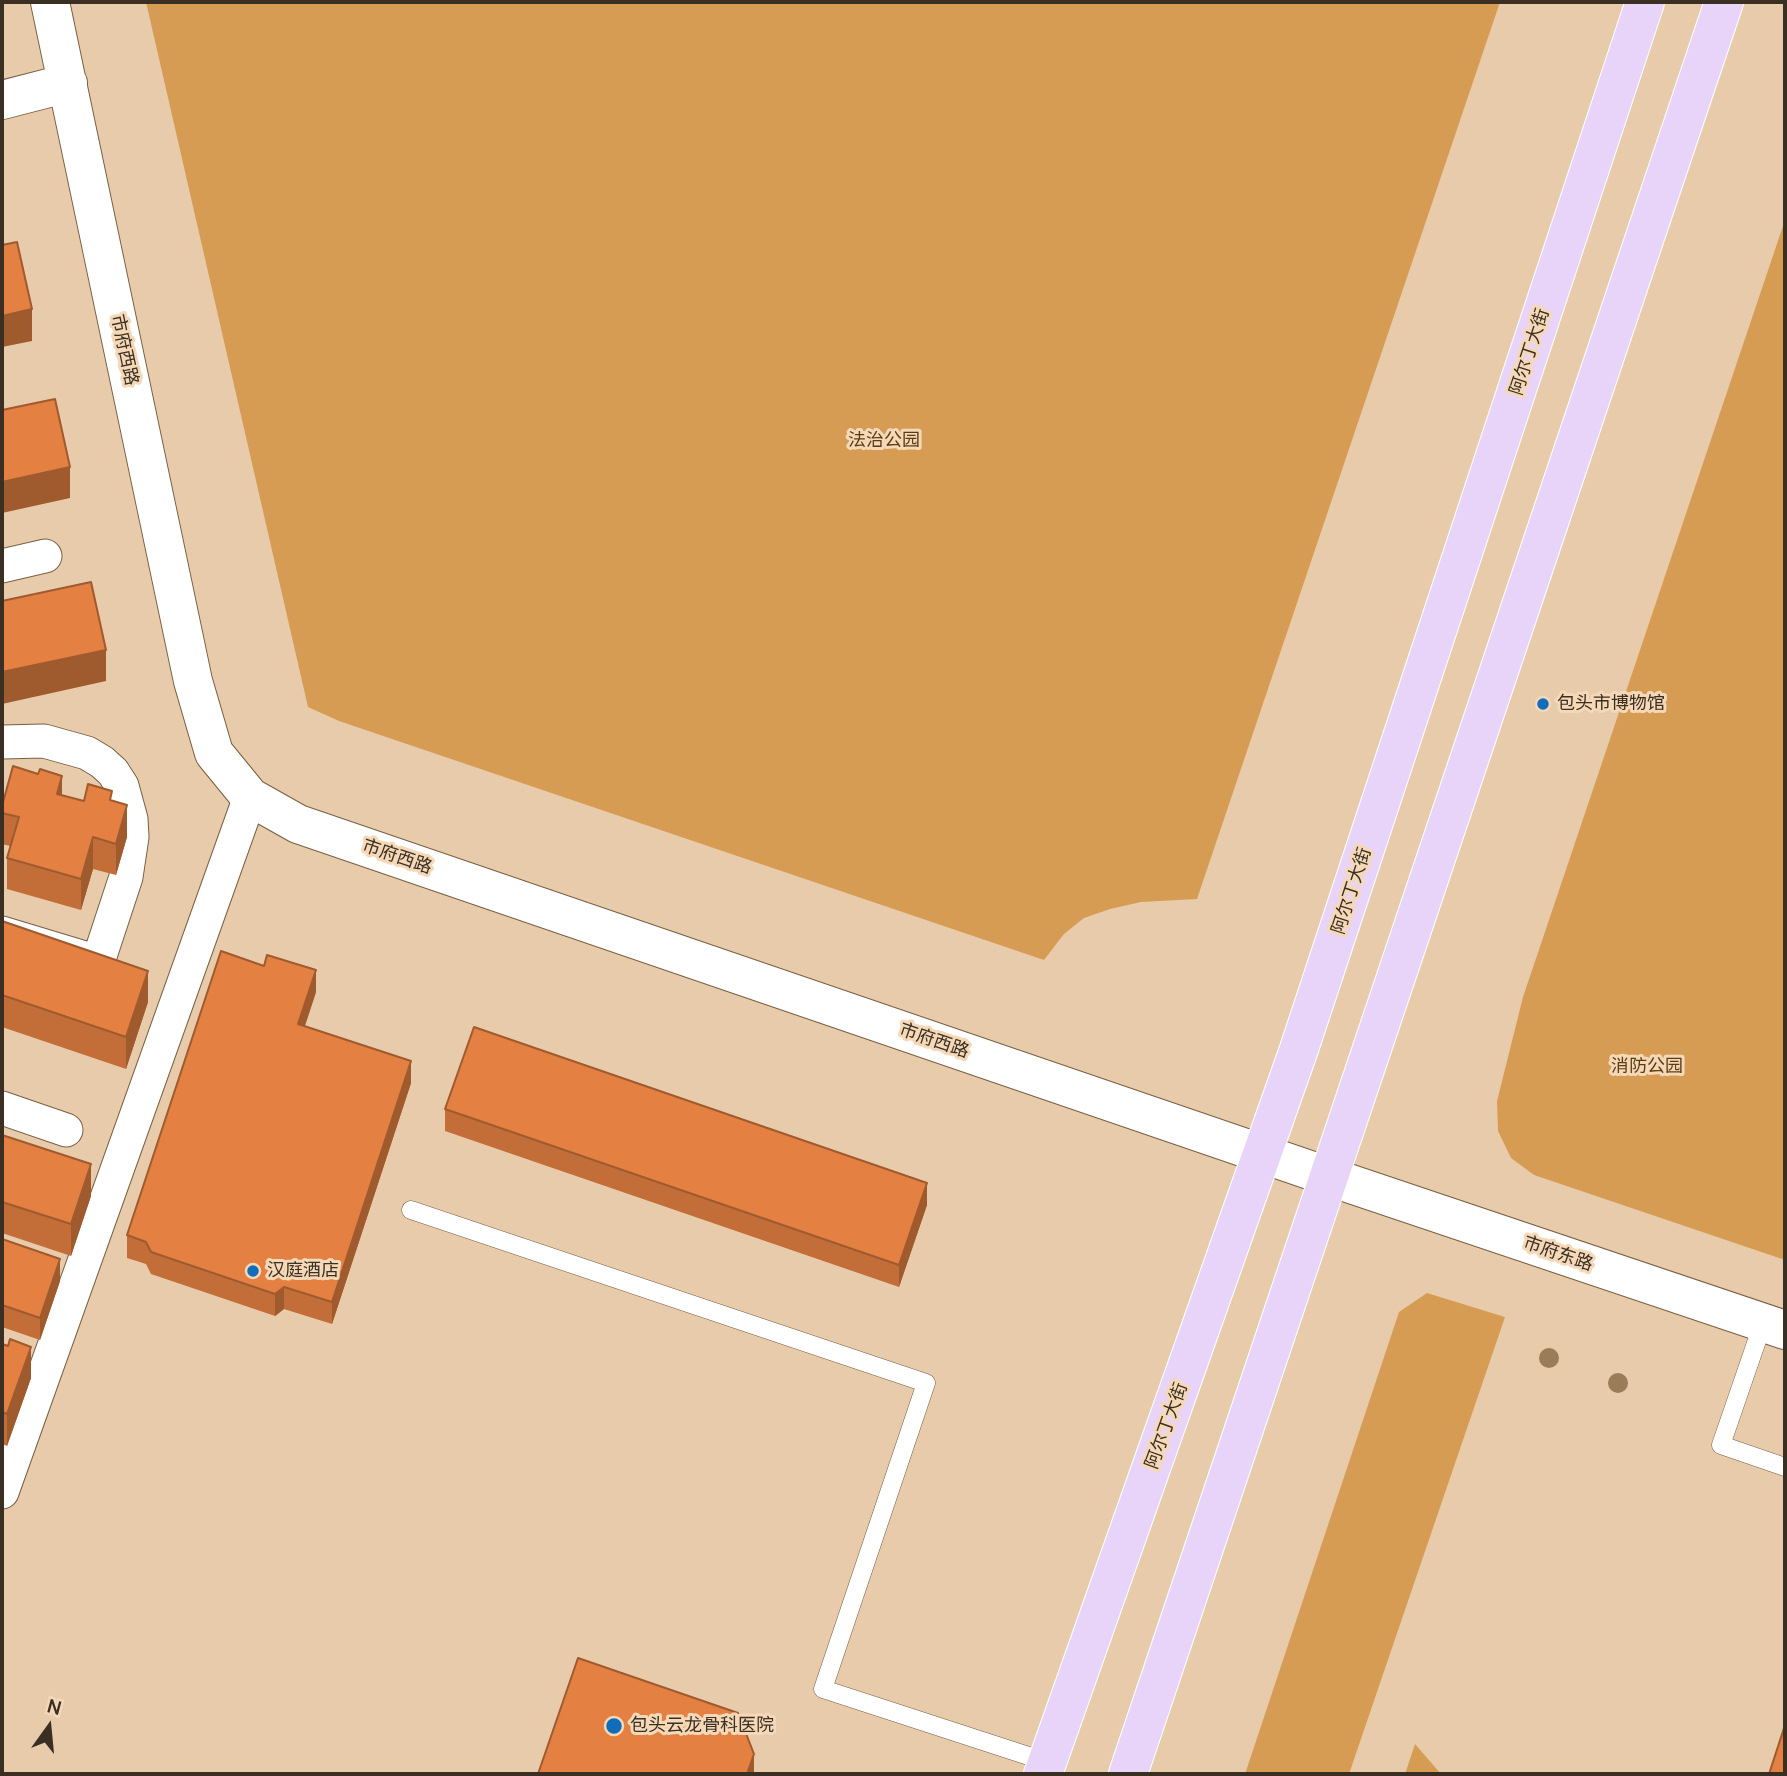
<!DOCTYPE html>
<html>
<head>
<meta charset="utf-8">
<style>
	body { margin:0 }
	#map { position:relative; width:1787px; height:1776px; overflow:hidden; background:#e8cbab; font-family:Manrope,sans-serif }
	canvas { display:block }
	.frame { position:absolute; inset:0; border:4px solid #3a2f22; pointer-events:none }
	.north { position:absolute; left:14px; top:1692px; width:70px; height:70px; -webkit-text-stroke:5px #f5d8b7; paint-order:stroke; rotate:15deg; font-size:19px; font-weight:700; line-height:28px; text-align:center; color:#3a2f22 }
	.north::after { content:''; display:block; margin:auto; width:24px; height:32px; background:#3a2f22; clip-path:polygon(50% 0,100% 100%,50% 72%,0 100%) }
</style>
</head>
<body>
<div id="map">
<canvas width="1787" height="1776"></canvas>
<div class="frame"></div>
<div class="north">N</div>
</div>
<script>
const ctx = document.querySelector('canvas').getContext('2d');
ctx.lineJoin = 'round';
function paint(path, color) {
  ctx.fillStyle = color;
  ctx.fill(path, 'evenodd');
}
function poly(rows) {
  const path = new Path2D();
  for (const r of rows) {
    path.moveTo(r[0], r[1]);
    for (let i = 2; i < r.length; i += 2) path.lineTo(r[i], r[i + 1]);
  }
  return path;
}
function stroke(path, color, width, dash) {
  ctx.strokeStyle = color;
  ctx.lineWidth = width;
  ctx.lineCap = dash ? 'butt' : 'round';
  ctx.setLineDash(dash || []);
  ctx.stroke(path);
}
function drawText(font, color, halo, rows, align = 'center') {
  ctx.font = font + ' Manrope,"Noto Sans SC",sans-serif';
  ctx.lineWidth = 6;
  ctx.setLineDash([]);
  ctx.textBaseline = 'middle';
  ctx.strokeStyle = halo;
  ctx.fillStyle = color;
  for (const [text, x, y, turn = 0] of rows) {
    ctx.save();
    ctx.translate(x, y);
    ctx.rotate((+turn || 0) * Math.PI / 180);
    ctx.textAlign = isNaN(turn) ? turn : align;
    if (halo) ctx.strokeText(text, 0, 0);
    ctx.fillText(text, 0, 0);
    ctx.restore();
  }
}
paint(poly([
	[146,2,1500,2,1197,899,1141,902,1110,909,1084,918,1064,934,1044,960,339,721,308,707],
	[1785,220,1785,1260,1534,1175,1511,1158,1498,1131,1497,1101,1523,997],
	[1427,1293,1505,1317,1349,1774,1245,1774,1399,1312],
	[1415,1744,1441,1774,1405,1774]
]), '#d79c54');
const lane = poly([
	[411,1210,926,1383,823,1689,1047,1762],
	[1763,1323,1721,1445,1785,1467]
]);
const street = poly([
	[2,566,45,556],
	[2,742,44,741,87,753,102,762,113,772,122,786,131,819,132,837,126,877,98,962,2,933],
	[2,1108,66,1130],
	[2,1492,250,797]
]);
const secondary = poly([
	[50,2,193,681,214,753,250,797,298,824,1330,1177,1785,1330],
	[2,100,68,83]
]);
const primary = poly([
	[1043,1774,1298,1052,1645,2],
	[1128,1774,1724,2]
]);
stroke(lane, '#785f42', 19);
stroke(street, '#785f42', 35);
stroke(secondary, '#785f42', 40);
stroke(primary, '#fff', 40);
stroke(lane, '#fff', 18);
stroke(street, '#fff', 33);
stroke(secondary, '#fff', 38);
stroke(primary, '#e9d4f9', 38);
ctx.fillStyle = '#9a7c58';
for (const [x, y] of [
	[1549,1358],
	[1618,1383]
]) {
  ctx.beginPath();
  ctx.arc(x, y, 10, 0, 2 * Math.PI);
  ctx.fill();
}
paint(poly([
	[62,795,84,801,112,800,127,837,116,875,93,869,81,910,7,889,7,858,10,846,2,844,2,806],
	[2,921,148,1002,126,1069,2,1027],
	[316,992,305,1026,411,1083,332,1324,284,1309,275,1316,151,1274,146,1264,127,1258,127,1235],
	[445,1109,927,1205,899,1287,445,1131],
	[2,1135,91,1196,71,1256,2,1233],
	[2,1239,60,1281,40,1340,2,1327],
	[2,1344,31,1378,7,1446,2,1444]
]), '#c36e39');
paint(poly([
	[32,309,32,341,2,347,2,316],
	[70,467,70,498,2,513,2,482],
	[106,650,106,681,2,704,2,672],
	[62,776,62,807,57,794],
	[127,805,127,837,116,875,116,844],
	[93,837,93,869,81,910,81,879],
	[316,970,316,992,298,1046,298,1024],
	[148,971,148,1002,126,1069,126,1037],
	[411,1061,411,1083,332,1324,332,1302],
	[91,1164,91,1196,71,1256,71,1224],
	[927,1183,927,1205,899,1287,899,1265],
	[60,1259,60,1281,40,1340,40,1318],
	[284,1287,284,1309,275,1316,275,1294],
	[31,1347,31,1378,7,1446,7,1414],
	[754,1754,754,1774,747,1774]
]), '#9f5a2e');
const building = poly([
	[17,242,32,309,2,316,2,245,17,242],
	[55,399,70,467,2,482,2,410,55,399],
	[91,582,106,650,2,672,2,601,91,582],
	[13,766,38,774,40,769,62,776,57,794,84,801,88,784,112,791,110,800,127,805,116,844,93,837,81,879,7,858,19,817,2,813,2,806,13,766],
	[2,921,148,971,126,1037,2,995,2,921],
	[221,951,264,966,267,955,316,970,298,1024,411,1061,332,1302,284,1287,275,1294,151,1252,146,1242,127,1235,221,951],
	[474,1027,927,1183,899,1265,445,1109,474,1027],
	[2,1135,91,1164,71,1224,2,1202,2,1135],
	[2,1239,60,1259,40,1318,2,1305,2,1239],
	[10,1339,31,1347,7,1414,2,1412,2,1344,8,1346,10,1339],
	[578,1658,738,1713,754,1754,747,1774,538,1774,578,1658],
	[1785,1725,1785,1774,1769,1774,1785,1725]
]);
paint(building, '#e38042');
stroke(building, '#9f5a2e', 2);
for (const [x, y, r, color] of [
	[1543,704,7,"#106dba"],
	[253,1271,7,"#106dba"],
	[614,1726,9,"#106dba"]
]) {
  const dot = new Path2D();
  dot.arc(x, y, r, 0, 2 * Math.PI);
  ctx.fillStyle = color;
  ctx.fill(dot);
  stroke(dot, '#f5d8b7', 2.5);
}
drawText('18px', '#3a2f22', '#f5d8b7', [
	["市府西路",124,350,78],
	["阿尔丁大街",1530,352,-72],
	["市府西路",397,857,19],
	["阿尔丁大街",1352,891,-72],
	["市府西路",934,1041,19],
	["市府东路",1558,1254,19],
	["阿尔丁大街",1167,1426,-70]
]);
drawText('18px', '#5b3c14', '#f5d8b7', [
	["法治公园",884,441],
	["消防公园",1647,1067]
]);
drawText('18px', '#3a2f22', '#f5d8b7', [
	["包头市博物馆",1557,704],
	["汉庭酒店",267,1271],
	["包头云龙骨科医院",630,1726]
], 'left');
</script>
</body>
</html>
